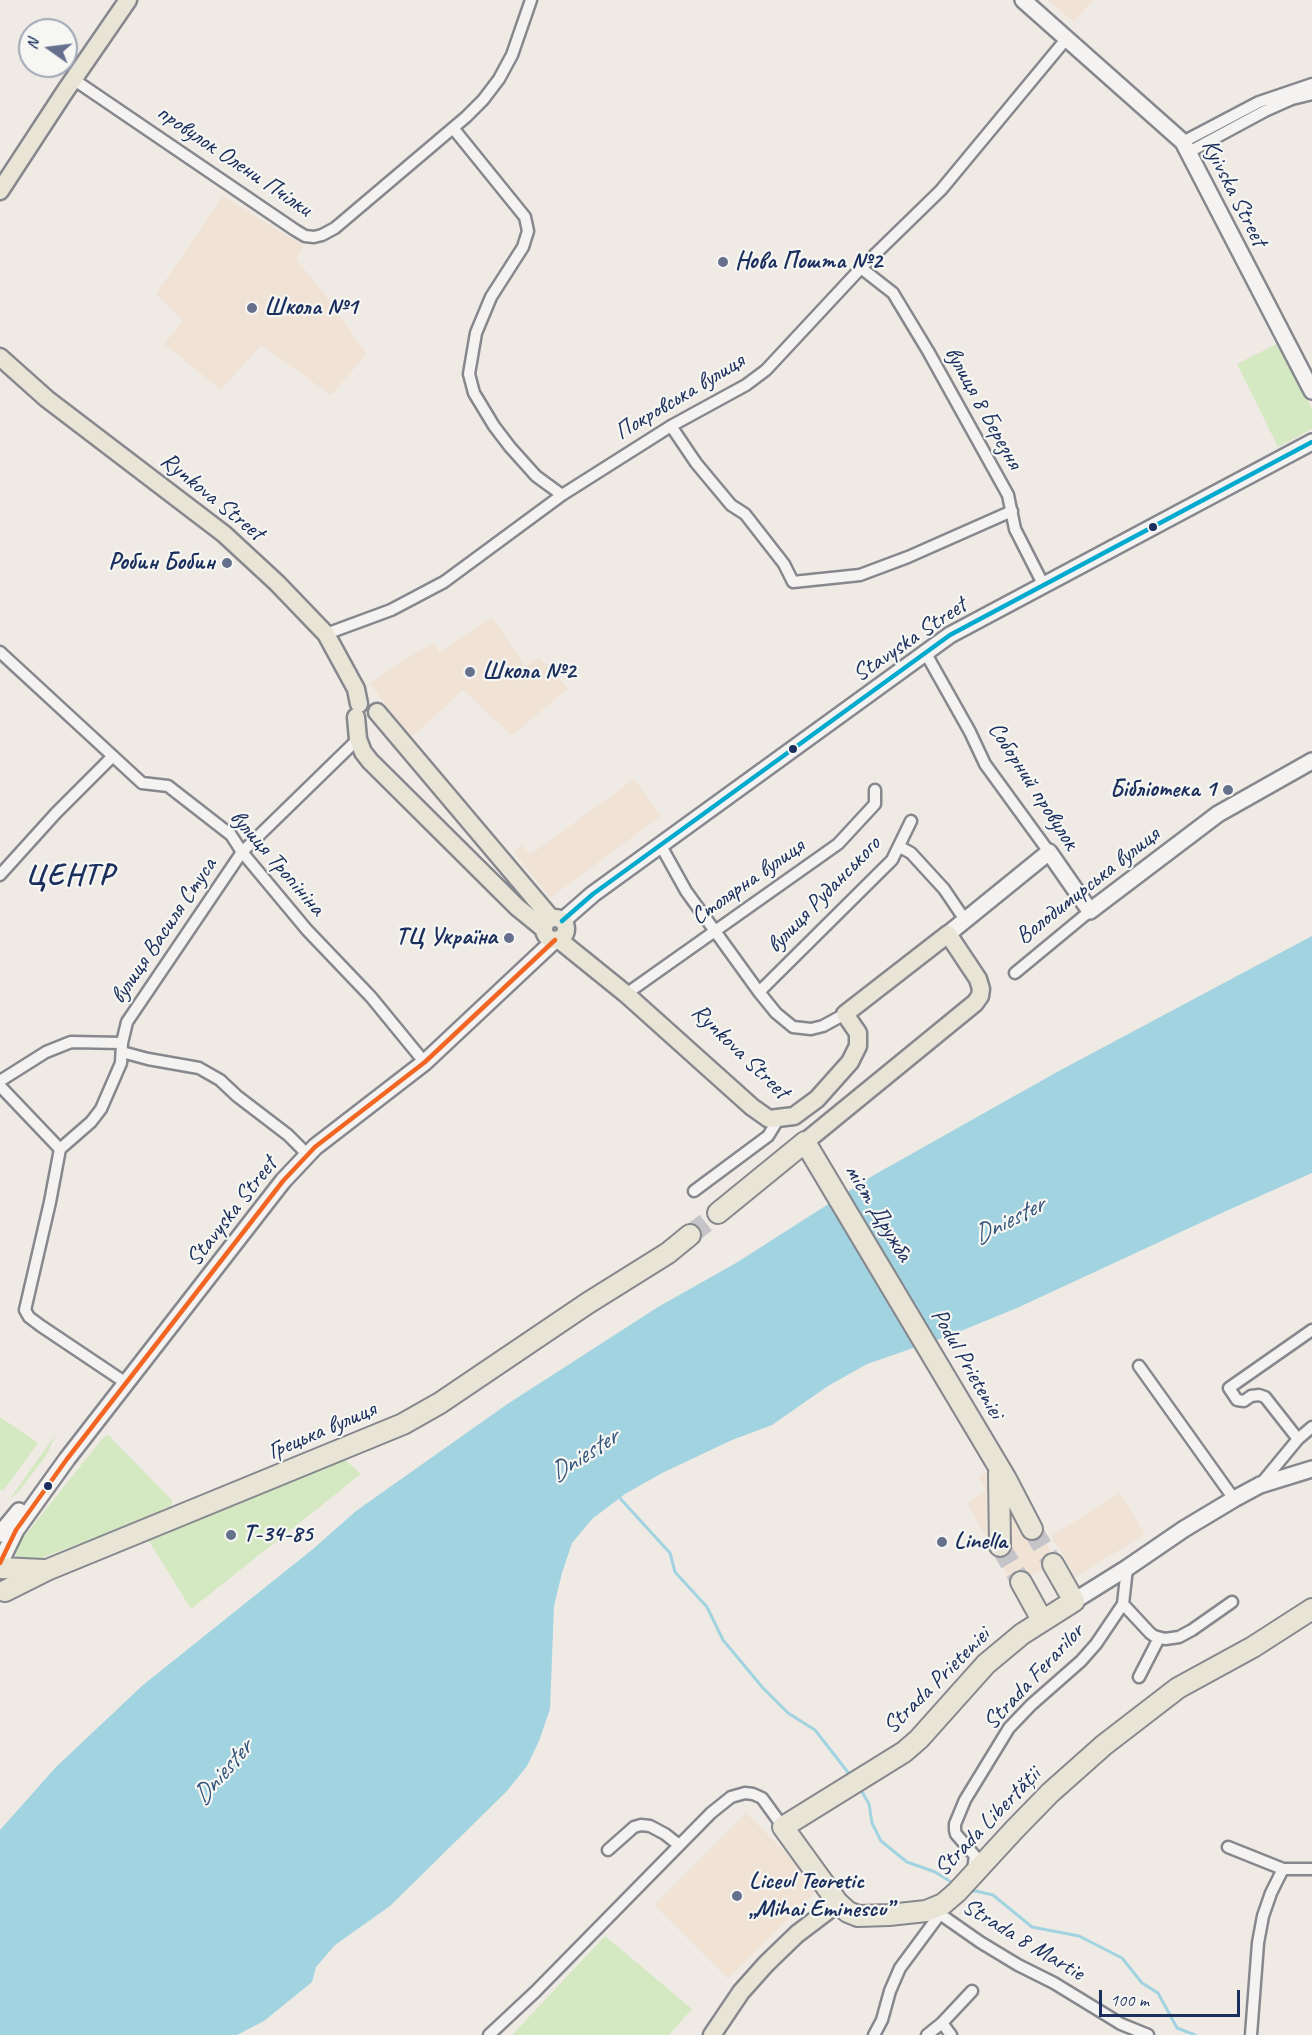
<!DOCTYPE html>
<html>
<head>
<meta charset="utf-8">
<style>
	body { margin:0 }
	#map { position:relative; width:1312px; height:2035px; overflow:hidden; background:#efeae4; font-family:Caveat,sans-serif }
	canvas { display:block }
	.north { position:absolute; left:18px; top:18px; width:60px; height:60px; box-sizing:border-box; background:#f6f6f2; border:2px solid #9ea6b7; border-radius:50%; rotate:284deg; font-size:16px; font-weight:700; line-height:24px; text-align:center; color:#1b2f5e }
	.north::after { content:''; display:block; margin:auto; width:21px; height:27px; background:#65708d; clip-path:polygon(50% 0,100% 100%,50% 72%,0 100%) }
	.scale { position:absolute; left:1099px; top:1990px; width:141px; height:27px; box-sizing:border-box; border:3px solid #1b2f5e; border-top:0; padding-left:8px; font-size:18px; line-height:21px; white-space:nowrap; color:#1b2f5e; -webkit-text-stroke:4px #f6f6f2; paint-order:stroke }
</style>
</head>
<body>
<div id="map">
<canvas width="1312" height="2035"></canvas>
<div class="north">N</div>
<div class="scale">100 m</div>
</div>
<script>
const ctx = document.querySelector('canvas').getContext('2d');
ctx.lineJoin = 'round';
function paint(path, color) {
  ctx.fillStyle = color;
  ctx.fill(path, 'evenodd');
}
function poly(rows) {
  const path = new Path2D();
  for (const r of rows) {
    if (r.length === 3) {
      path.moveTo(r[0] + r[2], r[1]);
      path.arc(r[0], r[1], r[2], 0, 2 * Math.PI);
      continue;
    }
    path.moveTo(r[0], r[1]);
    for (let i = 2; i < r.length; i += 2) path.lineTo(r[i], r[i + 1]);
  }
  return path;
}
function stroke(path, color, width, dash) {
  ctx.strokeStyle = color;
  ctx.lineWidth = width;
  ctx.lineCap = dash ? 'butt' : 'round';
  ctx.setLineDash(dash || []);
  ctx.stroke(path);
}
function drawText(font, color, halo, rows, align = 'center') {
  ctx.font = font + ' Caveat,sans-serif';
  ctx.lineWidth = 4.5;
  ctx.setLineDash([]);
  ctx.textBaseline = 'middle';
  ctx.strokeStyle = halo;
  ctx.fillStyle = color;
  for (const [text, x, y, turn = 0] of rows) {
    ctx.save();
    ctx.translate(x, y);
    ctx.rotate((+turn || 0) * Math.PI / 180);
    ctx.textAlign = isNaN(turn) ? turn : align;
    if (halo) ctx.strokeText(text, 0, 0);
    ctx.fillText(text, 0, 0);
    ctx.restore();
  }
}
paint(poly([
	[1048,0,1093,0,1074,22],
	[223,196,304,246,296,259,323,292,367,354,331,395,261,345,221,390,164,344,183,321,156,294],
	[492,617,525,666,539,657,568,688,512,736,463,690,411,738,370,684,400,662,433,643,440,652],
	[634,779,661,816,550,898,514,852,522,845,530,855],
	[1007,1457,1013,1466,1005,1472,1066,1578,1055,1585,1044,1569,1027,1578,1024,1605,967,1503,986,1490,978,1477,987,1472,989,1476,1006,1466,1002,1460],
	[1120,1493,1145,1534,1076,1577,1051,1536],
	[746,1813,820,1887,728,1979,654,1905]
]), '#f0e3d6');
paint(poly([
	[1279,343,1312,409,1312,429,1278,447,1237,364],
	[0,1417,38,1443,3,1491,0,1489],
	[56,1434,46,1456,19,1491,9,1500],
	[108,1435,172,1500,172,1504,169,1507,97,1537,36,1560,21,1562,16,1557,19,1543,98,1444,104,1437],
	[343,1458,361,1474,191,1609,149,1541],
	[605,1936,692,2009,669,2035,512,2035]
]), '#d4e9c1');
paint(poly([
	[1312,936,1312,1173,1226,1211,1017,1308,951,1335,867,1364,828,1386,772,1425,732,1440,662,1473,625,1494,592,1519,572,1543,562,1573,554,1606,550,1709,539,1741,527,1766,506,1792,390,1906,335,1945,316,1967,312,1982,264,2021,237,2035,0,2035,0,1830,56,1767,143,1685,313,1549,356,1511,506,1405,658,1307,736,1263,874,1175,1057,1072]
]), '#a1d3e1');
stroke(poly([
	[617,1495,670,1553,675,1572,707,1607,723,1640,763,1688,788,1713,815,1730,850,1775],
	[861,1790,869,1804,872,1823,881,1841,907,1862,935,1872,953,1883],
	[969,1891,976,1891,993,1895,1032,1927,1079,1936,1122,1958,1142,1983,1158,1993,1177,2028,1195,2035]
]), '#a1d3e1', 3);
stroke(poly([
	[690,1235,718,1213],
	[1032,1529,1053,1564],
	[1000,1546,1021,1582]
]), '#c5c5c9', 20, [20, 10]);
const street = poly([
	[73,79,295,230,305,236,314,237,322,235,335,228,466,117,483,100,499,79,512,55,531,0],
	[453,128,525,217,528,231,523,247,491,297,476,333,469,374,474,393,494,426,510,447,536,476,562,495],
	[1183,142,1259,102,1312,84],
	[1189,152,1265,111,1292,99,1312,94],
	[861,268,893,293,928,351,1008,495,1015,529,1043,584],
	[671,426,696,463,731,505,745,514,784,564,793,582,860,575,908,557,1012,511],
	[326,634,391,610,444,582,562,495,671,426,746,385,766,370,861,268,941,190,1067,38],
	[0,652,142,783,168,786,231,835,242,852,307,930,371,997,421,1058],
	[925,652,970,732,985,764,1049,852],
	[661,846,686,891,759,992,776,1013,793,1027,811,1029,823,1026,845,1014],
	[900,847,911,853,944,889,965,920],
	[0,875,56,813,113,756],
	[1015,973,1090,911],
	[759,992,892,860,911,821],
	[626,994,838,844,875,804,875,790],
	[122,1052,148,1059,199,1068,220,1080,237,1096,288,1135,307,1154],
	[0,1081,46,1052,71,1042,122,1043],
	[0,1086,60,1149],
	[694,1191,768,1136,779,1118],
	[1139,1366,1234,1499],
	[126,1383,41,1326,29,1317,25,1310,50,1202,60,1149,91,1122,101,1109,121,1063,122,1043,127,1022,242,852,358,739],
	[1298,1439,1265,1397,1259,1395,1251,1396,1244,1401,1237,1400,1229,1388,1312,1330],
	[1260,1485,1298,1439,1312,1427],
	[1123,1604,1150,1633,1154,1636,1165,1639,1179,1637,1192,1630,1232,1602],
	[1139,1677,1159,1638],
	[1228,1847,1283,1869],
	[608,1850,634,1827,641,1825,650,1826,665,1834,679,1845],
	[973,1870,975,1856,956,1834,955,1830,955,1824,965,1800,1009,1728,1031,1705,1081,1661,1096,1644,1123,1604,1127,1568],
	[935,1908,940,1914,980,1942,1018,1965,1054,1983,1121,2024,1148,2035],
	[942,2023,951,2035],
	[489,2035,535,1992,711,1813,731,1797,745,1793,753,1794,762,1798,783,1827],
	[874,2035,882,2020,890,1991,900,1968,940,1914],
	[927,2035,942,2023,972,1991],
	[1251,2035,1258,1943,1263,1916,1271,1893,1283,1869,1312,1869]
]);
const secondary = poly([
	[1023,0,1183,142,1312,391],
	[562,921,593,894,950,635,1312,442],
	[948,934,1049,852,1090,911,1218,814,1312,761],
	[0,1534,19,1511],
	[0,1563,16,1530,67,1459,283,1181,315,1147,425,1062,555,940],
	[1074,1601,1127,1568,1184,1529,1234,1499,1260,1485,1312,1469]
]);
const primary = poly([
	[0,191,64,93,128,0],
	[0,357,47,399,224,534,277,583,326,634,356,689,359,704],
	[377,712,551,918],
	[356,717,358,739,363,752,370,761,517,907,544,929],
	[555,929,11],
	[558,939,626,994,752,1107,769,1119,794,1116,817,1099,850,1062,858,1046,858,1033,845,1014,948,934,978,979,981,989,980,996,975,1003,805,1142],
	[712,2035,741,1992,766,1964,797,1934,838,1903]
]);
const highway = poly([
	[718,1213,805,1142,1006,1479,1032,1529],
	[999,1473,1000,1546],
	[1053,1564,1074,1601,1022,1634,986,1664,919,1739,904,1752,783,1827,838,1903,848,1912,858,1916,889,1915,926,1911,943,1904,957,1892,1014,1830,1050,1793,1104,1745,1178,1688,1253,1647,1312,1609],
	[1,1568,44,1570],
	[1021,1582,1042,1620],
	[5,1591,47,1570,403,1424,440,1403,588,1303,668,1253,690,1235]
]);
stroke(street, '#86888e', 15);
stroke(secondary, '#86888e', 20);
stroke(primary, '#86888e', 21);
stroke(highway, '#86888e', 24);
stroke(street, '#f4f3f1', 10);
stroke(secondary, '#f4f3f1', 15);
stroke(primary, '#e8e5d7', 16);
stroke(highway, '#e8e5d7', 20);
stroke(poly([
	[562,921,593,894,950,635,1312,442]
]), '#00a9ce', 4.5);
stroke(poly([
	[0,1563,16,1530,67,1459,283,1181,315,1147,425,1062,555,940]
]), '#f26522', 4.5);
for (const [x, y, r, color] of [
	[723,262,6,"#65708d"],
	[252,308,6,"#65708d"],
	[1153,527,5,"#1b2f5e"],
	[227,563,6,"#65708d"],
	[470,672,6,"#65708d"],
	[793,749,5,"#1b2f5e"],
	[1228,790,6,"#65708d"],
	[509,938,6,"#65708d"],
	[48,1486,5,"#1b2f5e"],
	[231,1535,6,"#65708d"],
	[942,1542,6,"#65708d"],
	[737,1896,6,"#65708d"]
]) {
  const dot = new Path2D();
  dot.arc(x, y, r, 0, 2 * Math.PI);
  ctx.fillStyle = color;
  ctx.fill(dot);
  stroke(dot, '#f6f6f2', 2);
}
drawText('24px', '#1b2f5e', '#f6f6f2', [
	["провулок Олени Пчілки",234,161,34],
	["Kyivska Street",1234,193,63],
	["Покровська вулиця",680,397,-31],
	["вулиця 8 Березня",983,408,61],
	["Rynkova Street",212,497,39],
	["Stavyska Street",910,640,-34],
	["Соборний провулок",1033,786,57],
	["вулиця Тропініна",277,863,49],
	["Столярна вулиця",748,882,-35],
	["Володимирська вулиця",1088,886,-38],
	["вулиця Руданського",824,895,-46],
	["вулиця Василя Стуса",164,931,-56],
	["Rynkova Street",740,1052,44],
	["Stavyska Street",232,1212,-52],
	["міст Дружба",878,1213,59],
	["Podul Prieteniei",967,1364,60],
	["Грецька вулиця",322,1431,-23],
	["Strada Ferarilor",1034,1677,-47],
	["Strada Prieteniei",937,1681,-45],
	["Strada Libertății",988,1822,-46],
	["Strada 8 Martie",1023,1940,31]
]);
drawText('bold 24px', '#1b2f5e', '#f6f6f2', [
	["Нова Пошта №2",735,262],
	["Школа №1",264,308],
	["Робин Бобин",215,563,"right"],
	["Школа №2",482,672],
	["Бібліотека 1",1216,790,"right"],
	["ТЦ Україна",497,938,"right"],
	["Т-34-85",243,1535],
	["Linella",954,1542],
	["Liceul Teoretic",749,1882],
	["„Mihai Eminescu”",749,1910]
], 'left');
drawText('italic 26px', '#34567e', '#f6f6f2', [
	["Dniester",1009,1221,-27],
	["Dniester",584,1456,-33],
	["Dniester",223,1773,-49]
]);
ctx.letterSpacing = '1.5px';
drawText('bold 30px', '#1b2f5e', '#f6f6f2', [
	["ЦЕНТР",70,876]
]);
ctx.letterSpacing = '0px';
</script>
</body>
</html>
